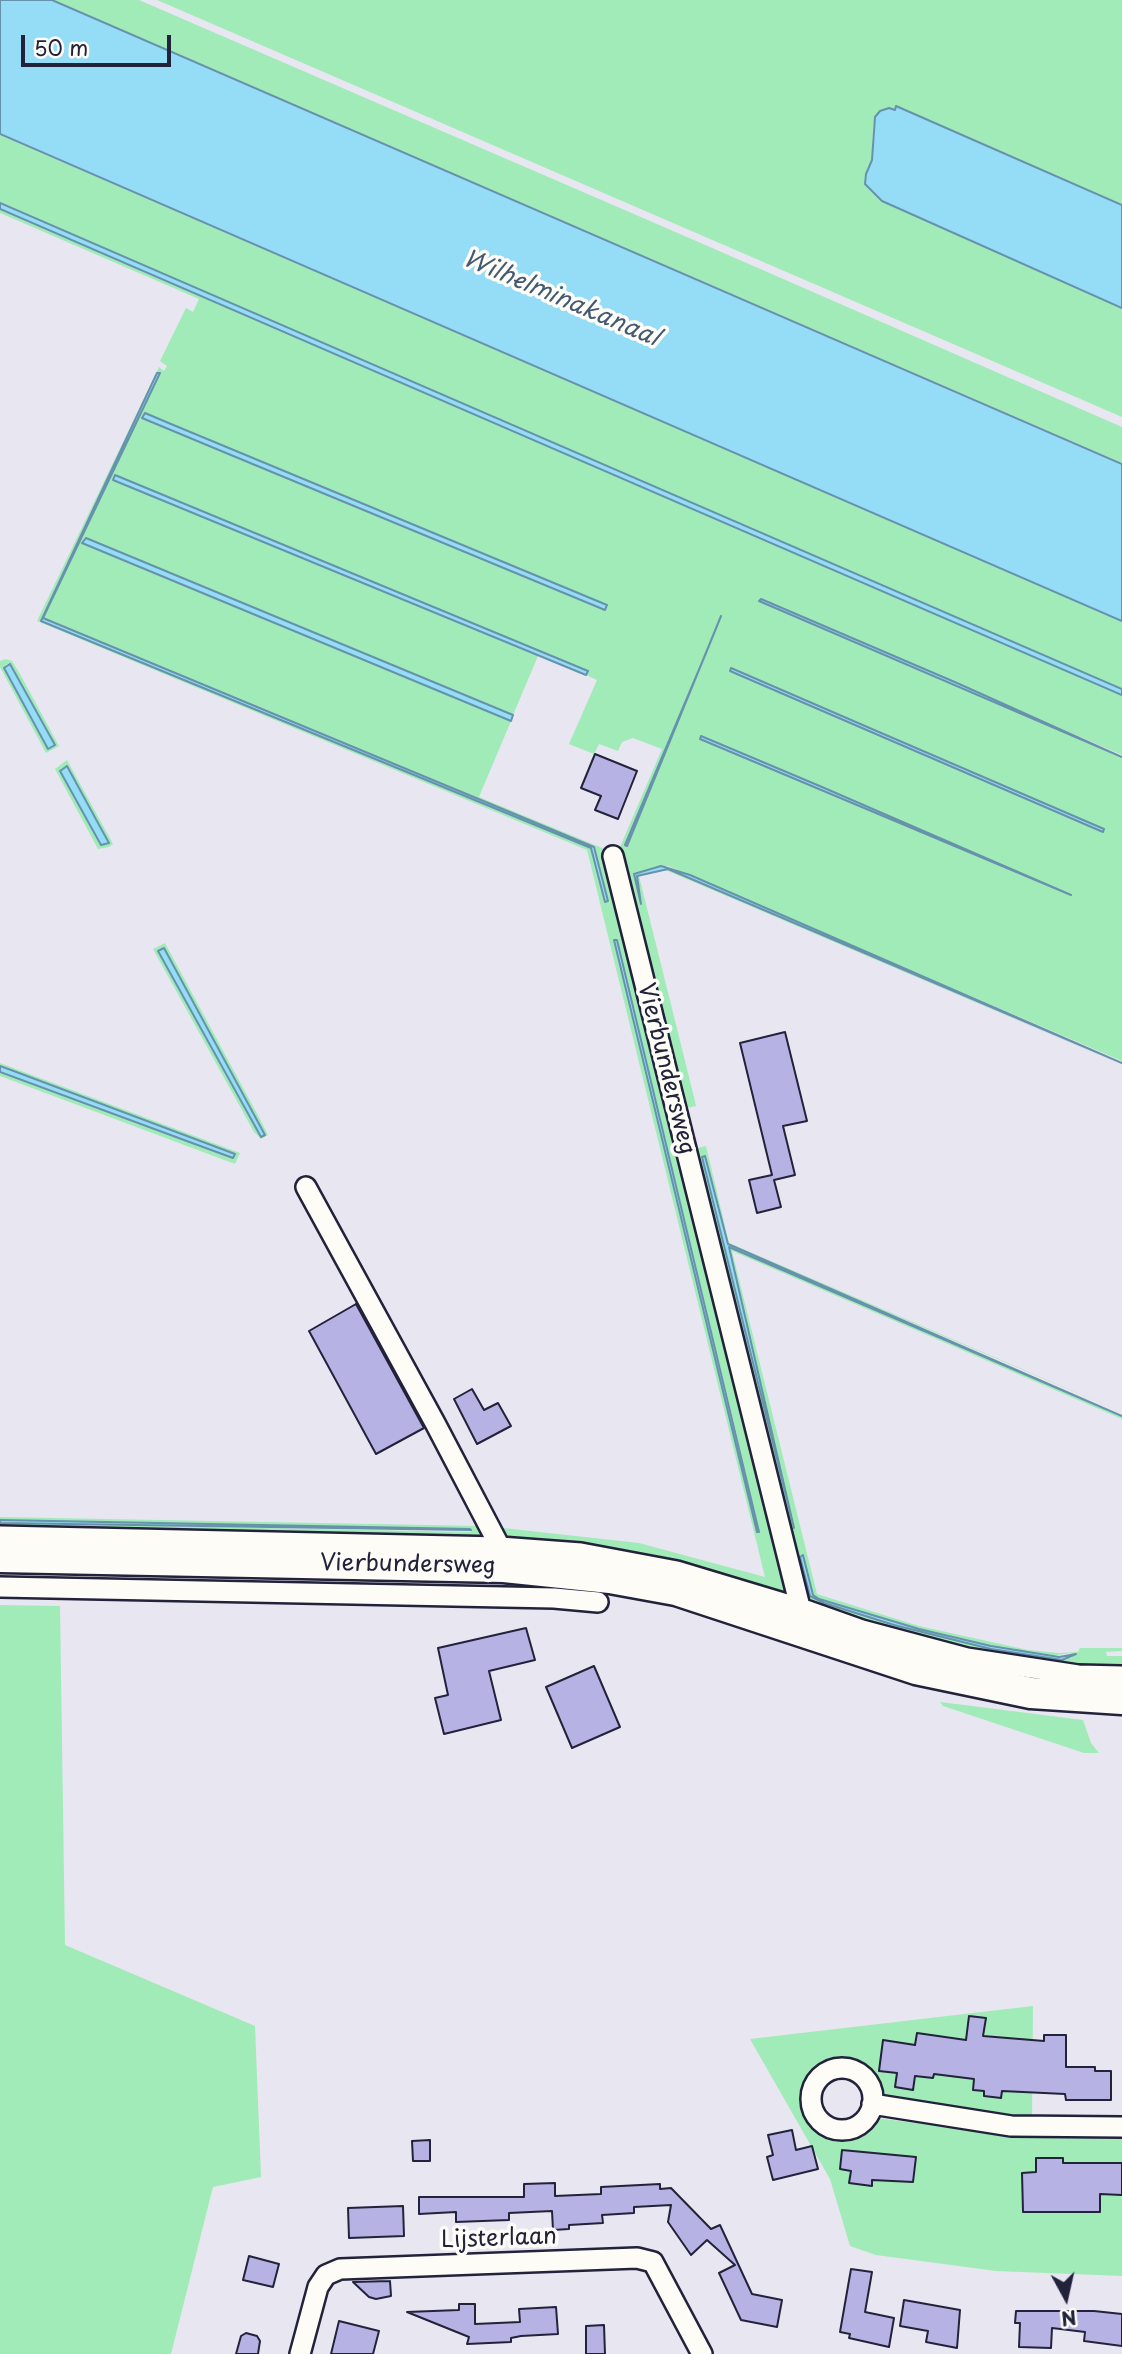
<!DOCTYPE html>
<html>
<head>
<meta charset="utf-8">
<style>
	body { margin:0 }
	#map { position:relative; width:1122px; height:2354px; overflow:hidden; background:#e8e6f1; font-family:"Playpen Sans",sans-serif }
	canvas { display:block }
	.north { position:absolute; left:1031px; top:2263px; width:70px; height:70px; -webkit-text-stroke:5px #fdfcf7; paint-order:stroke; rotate:172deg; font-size:19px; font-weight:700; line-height:28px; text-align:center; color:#22223b }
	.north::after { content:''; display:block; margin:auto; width:24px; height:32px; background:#22223b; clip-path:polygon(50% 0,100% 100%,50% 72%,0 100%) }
	.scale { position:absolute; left:21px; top:35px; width:150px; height:32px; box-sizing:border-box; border:4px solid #22223b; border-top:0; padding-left:9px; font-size:21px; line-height:24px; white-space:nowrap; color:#22223b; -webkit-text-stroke:5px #fdfcf7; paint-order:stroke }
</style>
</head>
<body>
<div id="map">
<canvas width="1122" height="2354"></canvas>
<div class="north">N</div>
<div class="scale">50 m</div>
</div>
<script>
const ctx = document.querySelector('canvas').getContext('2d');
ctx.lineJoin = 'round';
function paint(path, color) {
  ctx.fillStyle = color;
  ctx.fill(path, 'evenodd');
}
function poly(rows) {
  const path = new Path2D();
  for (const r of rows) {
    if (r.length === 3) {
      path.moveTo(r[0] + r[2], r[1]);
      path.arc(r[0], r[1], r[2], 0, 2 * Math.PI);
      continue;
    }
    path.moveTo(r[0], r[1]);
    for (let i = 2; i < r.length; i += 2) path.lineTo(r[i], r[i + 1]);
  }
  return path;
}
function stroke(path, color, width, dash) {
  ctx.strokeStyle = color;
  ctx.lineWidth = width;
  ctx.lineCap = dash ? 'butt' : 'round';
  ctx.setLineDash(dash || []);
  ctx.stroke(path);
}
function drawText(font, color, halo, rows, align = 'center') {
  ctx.font = font + ' "Playpen Sans",sans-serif';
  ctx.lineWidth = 7;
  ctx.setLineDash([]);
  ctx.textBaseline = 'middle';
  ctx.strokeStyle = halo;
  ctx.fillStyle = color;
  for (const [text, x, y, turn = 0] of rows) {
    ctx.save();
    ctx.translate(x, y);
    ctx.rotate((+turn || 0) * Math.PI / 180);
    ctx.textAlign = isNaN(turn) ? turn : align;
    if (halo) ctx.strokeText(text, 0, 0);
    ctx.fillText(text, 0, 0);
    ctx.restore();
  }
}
paint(poly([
	[53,0,139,0,687,237,1122,427,1122,463],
	[157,0,1122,0,1122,205,896,106,895,111,889,108,880,111,873,125,872,160,865,184,882,201,1122,308,1122,417],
	[0,135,1122,621,1122,689,0,203],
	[0,209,1122,695,1122,755,775,605,768,605,1122,757,1122,1061,668,866,634,874,637,876,661,869,668,869,1122,1065,668,871,661,870,639,876,694,1097,696,1106,687,1108,678,1103,616,848,620,847,662,749,633,738,622,742,618,751,599,744,594,754,569,744,597,680,586,675,588,671,116,475,114,480,538,656,513,715,86,538,83,544,511,721,479,797,607,850,790,1600,506,1542,494,1527,639,1543,765,1577,587,850,37,621,159,367,164,371,167,366,160,361,186,308,193,312,199,299,0,213],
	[158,372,43,618,594,847,605,902,591,848,41,621],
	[145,413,606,605,605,609,142,418],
	[721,617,627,845,625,845],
	[730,671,864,726,1104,829,1103,831],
	[701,737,822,787,1071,896,700,739],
	[617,940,737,1436,758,1532,614,941],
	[6,659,12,661,20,674,59,746,46,753,0,667,0,661],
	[7,664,11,665,55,745,48,749,4,668],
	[67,760,113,844,109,847,98,849,55,769],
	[66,766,98,823,100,845,60,771],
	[165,943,262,1123,268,1135,261,1139,254,1132,153,949],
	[164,948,265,1134,264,1135,261,1137,257,1130,158,951],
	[0,1063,240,1153,235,1164,0,1076,0,1072,203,1147,234,1154,0,1066],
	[706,1146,729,1243,1122,1412,727,1244,705,1157,702,1157,794,1528,729,1247,1122,1416,1122,1419,732,1251,817,1594,919,1626,1028,1650,1059,1653,1078,1652,1080,1648,1122,1648,1122,1651,1106,1652,1107,1656,1122,1656,1122,1671,983,1656,801,1603,691,1158,697,1148],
	[801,1555,813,1595,819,1599,956,1639,1051,1656,1071,1653,1072,1658,1047,1658,991,1649,894,1625,812,1598],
	[0,1517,480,1526,485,1536,484,1541,0,1530,0,1523,471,1532,470,1529,0,1520],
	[0,1605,60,1606,65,1945,255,2026,261,2177,213,2187,171,2354,0,2354],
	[940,1702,1083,1720,1091,1743,1099,1753,1084,1753,943,1706],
	[1033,2006,1032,2117,1009,2117,884,2097,880,2081,872,2072,861,2063,848,2060,829,2062,811,2074,805,2089,808,2117,814,2128,825,2137,838,2141,868,2131,878,2118,1010,2136,1122,2135,1122,2276,996,2271,876,2255,850,2246,830,2179,750,2039]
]), '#a1ebb9');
const water = poly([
	[0,0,52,0,1122,464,1122,621,0,134,0,0],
	[896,106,1122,205,1122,308,882,201,865,184,866,174,872,160,875,117,880,111,889,108,895,110,896,106],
	[0,203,1122,689,1122,695,0,209,0,203],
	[157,373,160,373,43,618,594,847,608,901,605,902,591,848,41,621,157,373],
	[145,413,171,424,607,605,605,610,214,448,142,418,145,413],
	[115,475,588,671,586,675,113,480,115,475],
	[86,538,513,715,511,721,82,543,86,538],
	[761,599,957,683,1122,757,759,601,761,599],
	[721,616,627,846,625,845,706,653,721,616],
	[10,664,55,745,48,749,4,668,10,664],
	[731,668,865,726,1104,829,1103,832,811,706,730,671,731,668],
	[701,736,822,787,1071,895,700,739,701,736],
	[67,766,98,823,109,843,101,845,60,771,67,766],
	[661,866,690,875,1122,1063,668,869,637,876,641,904,634,874,661,866],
	[614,940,617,940,759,1532,757,1532,614,940],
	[164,948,265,1135,261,1137,158,951,164,948],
	[0,1066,11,1070,235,1154,233,1158,203,1147,0,1072,0,1066],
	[705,1156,728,1244,1122,1416,729,1247,794,1528,702,1157,705,1156],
	[0,1520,470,1529,471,1530,0,1523,0,1520],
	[803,1555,813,1595,819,1599,919,1629,991,1646,1059,1657,1076,1654,1062,1660,991,1649,894,1625,824,1603,810,1596,800,1557,803,1555]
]);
paint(water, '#95dcf7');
stroke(water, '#6792ac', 2);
const building = poly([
	[595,754,637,771,618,819,595,810,601,796,581,788,595,754],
	[785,1032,807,1121,783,1126,795,1175,774,1180,781,1207,757,1213,749,1180,772,1175,740,1043,785,1032],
	[356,1304,424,1428,376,1454,309,1331,356,1304],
	[472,1389,484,1410,498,1403,511,1426,477,1444,454,1399,472,1389],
	[526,1628,535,1660,489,1671,501,1720,444,1734,435,1698,448,1695,438,1648,526,1628],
	[594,1666,620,1727,572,1748,546,1687,594,1666],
	[969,2016,986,2018,983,2036,1044,2041,1044,2035,1066,2035,1066,2067,1095,2067,1095,2071,1111,2071,1111,2100,1066,2100,1065,2094,1002,2091,1001,2098,984,2096,984,2091,973,2090,974,2079,934,2074,933,2078,915,2076,913,2090,895,2087,897,2073,879,2071,883,2040,915,2045,917,2033,966,2040,969,2016],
	[792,2130,796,2150,812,2146,818,2169,773,2180,767,2157,773,2155,768,2135,792,2130],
	[430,2140,430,2161,413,2161,412,2141,430,2140],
	[842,2150,916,2157,913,2182,872,2180,872,2186,849,2183,851,2171,840,2169,842,2150],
	[1036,2158,1063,2158,1063,2163,1122,2163,1122,2195,1100,2194,1100,2212,1023,2212,1022,2173,1036,2172,1036,2158],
	[555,2183,555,2196,601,2194,601,2187,660,2184,660,2189,671,2188,711,2229,720,2225,752,2294,782,2300,777,2327,741,2320,719,2273,735,2265,707,2240,691,2255,668,2222,671,2205,634,2207,634,2213,602,2215,603,2223,569,2225,569,2229,553,2230,552,2211,509,2213,509,2220,456,2222,456,2212,419,2214,419,2197,524,2197,524,2184,555,2183],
	[403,2206,404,2236,349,2238,348,2208,403,2206],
	[249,2256,279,2264,273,2287,243,2280,249,2256],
	[851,2269,872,2272,865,2312,894,2318,889,2347,849,2338,850,2334,840,2332,851,2269],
	[390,2281,391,2296,376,2299,369,2297,353,2282,390,2281],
	[904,2300,960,2310,957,2348,926,2342,928,2331,900,2326,904,2300],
	[459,2304,475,2304,475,2324,520,2322,519,2309,556,2307,558,2334,521,2336,511,2338,511,2342,467,2344,469,2337,407,2312,459,2310,459,2304],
	[1016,2311,1094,2311,1122,2314,1122,2346,1084,2341,1085,2332,1052,2328,1051,2348,1019,2347,1020,2323,1015,2323,1016,2311],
	[339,2321,379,2331,373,2354,331,2354,339,2321],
	[604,2325,605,2354,586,2354,586,2326,604,2325],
	[246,2333,257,2336,260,2341,258,2354,236,2354,241,2336,246,2333]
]);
paint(building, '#b6b2e4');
stroke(building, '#22223b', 2);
const street = poly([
	[613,856,802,1615],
	[306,1187,435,1423,500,1547,502,1557],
	[0,1536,500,1547,581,1553,677,1571,800,1608,862,1630,967,1658,1078,1675,1122,1676],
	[0,1587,554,1598,598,1602],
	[842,2099,31],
	[872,2104,1011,2126,1122,2127],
	[300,2354,318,2287,326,2275,340,2269,637,2258,653,2262,702,2354]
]);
const primary = poly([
	[0,1557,504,1567,610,1578,676,1590,916,1669,1031,1693,1122,1699]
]);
stroke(street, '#22223b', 24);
stroke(primary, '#22223b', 35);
stroke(street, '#fdfcf7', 19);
stroke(primary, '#fdfcf7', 30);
drawText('23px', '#22223b', '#fdfcf7', [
	["Vierbundersweg",666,1069,76],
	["Vierbundersweg",408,1565,1],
	["Lijsterlaan",499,2239,-2]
]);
drawText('italic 24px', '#445a73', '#fdfcf7', [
	["Wilhelminakanaal",561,299,23]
]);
</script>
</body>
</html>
